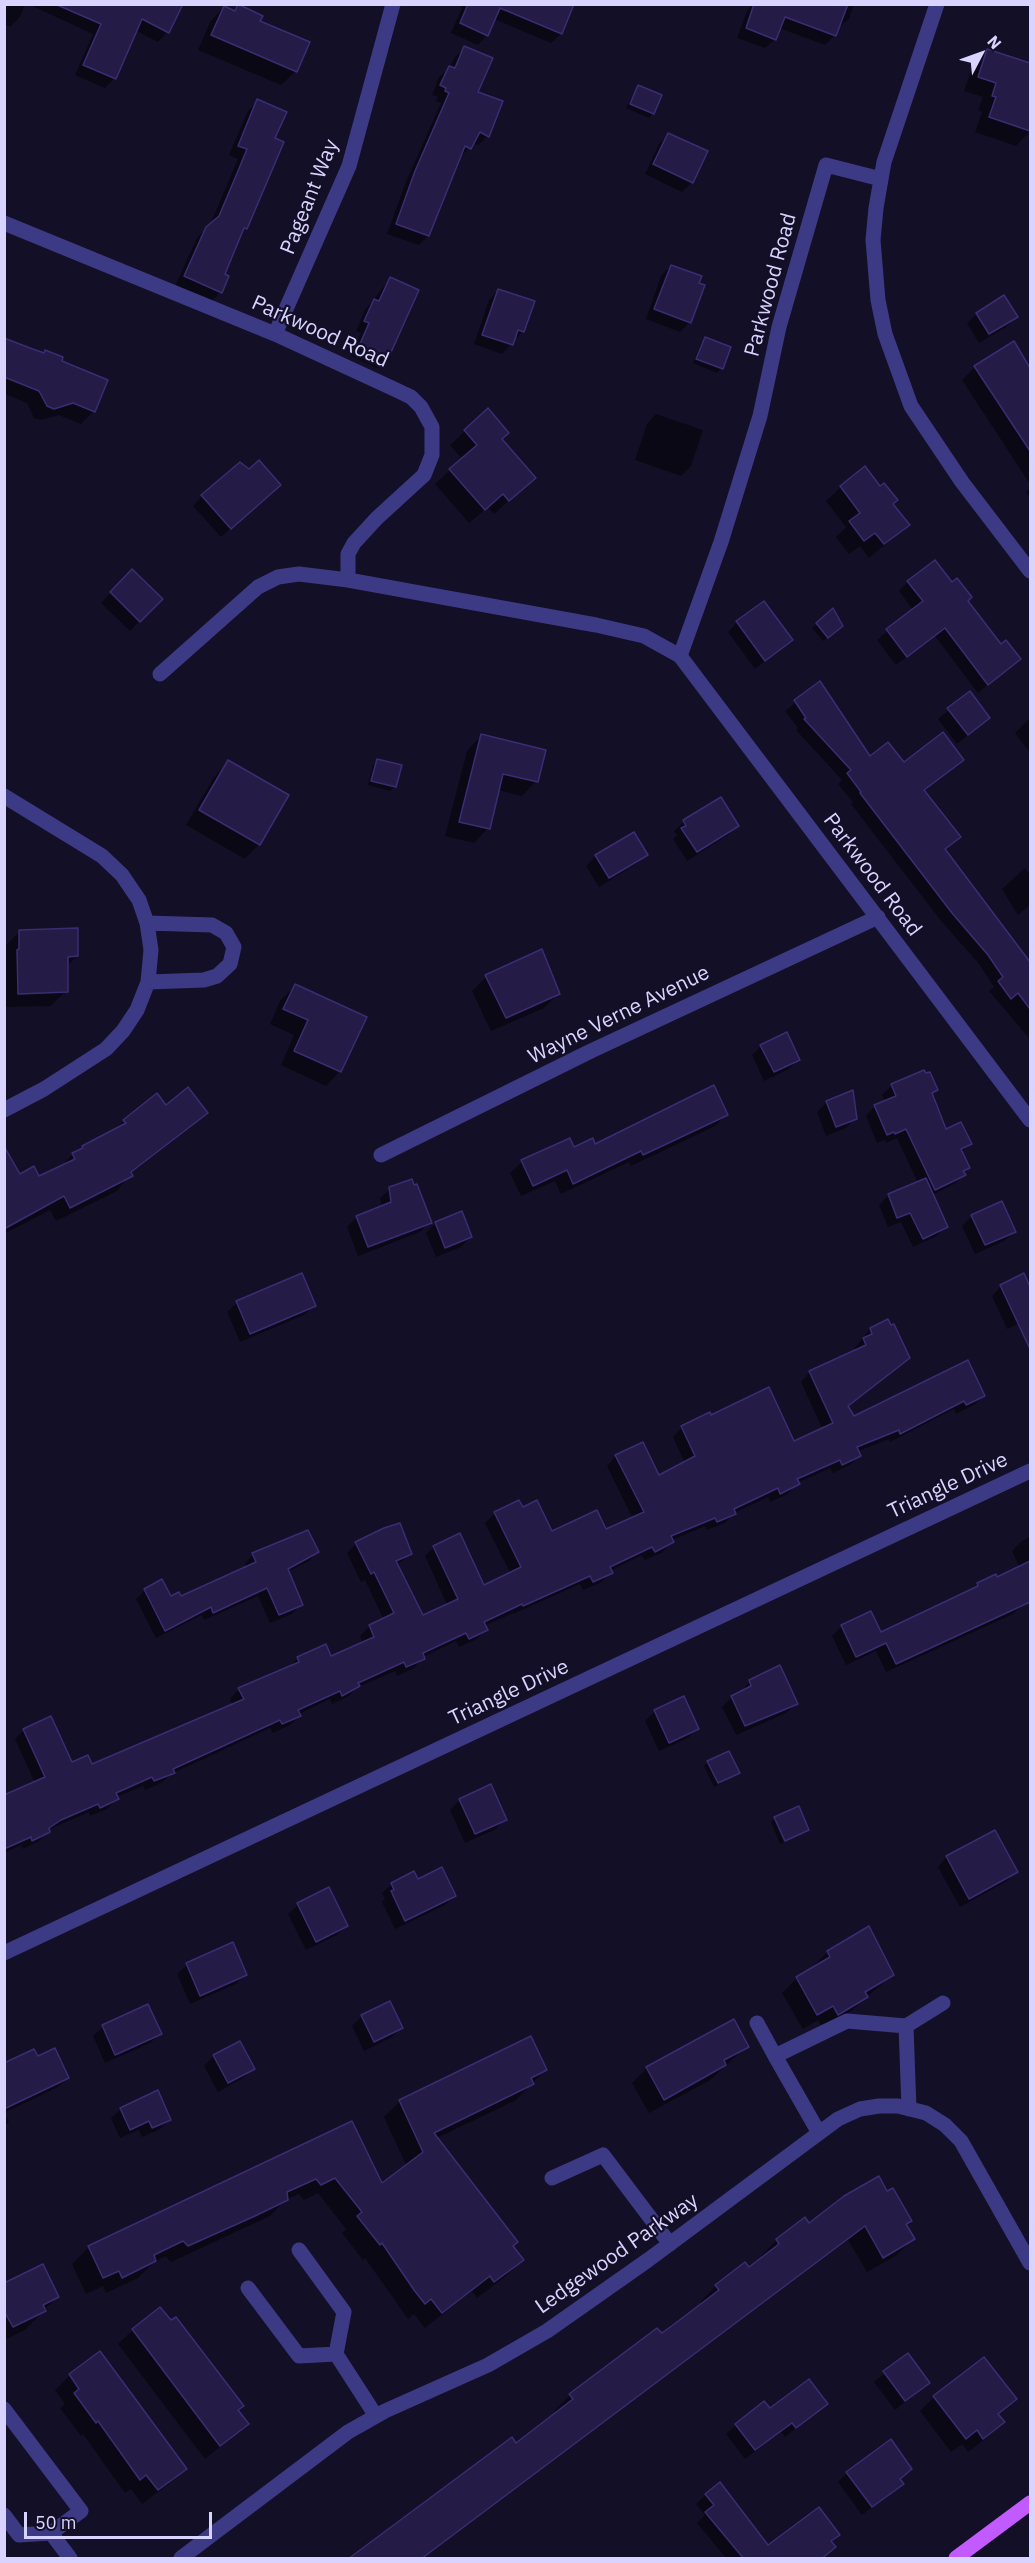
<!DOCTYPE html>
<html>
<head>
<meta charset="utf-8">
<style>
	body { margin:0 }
	#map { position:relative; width:1035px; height:2563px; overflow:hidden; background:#130f26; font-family:"IBM Plex Sans",sans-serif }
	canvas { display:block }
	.frame { position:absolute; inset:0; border:6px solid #d9d4ff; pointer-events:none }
	.north { position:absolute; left:951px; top:24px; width:60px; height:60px; -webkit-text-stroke:4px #130f26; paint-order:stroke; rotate:49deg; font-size:16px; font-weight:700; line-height:24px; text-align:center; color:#d9d4ff }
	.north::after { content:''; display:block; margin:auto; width:21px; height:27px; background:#d9d4ff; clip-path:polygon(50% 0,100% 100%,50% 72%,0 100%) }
	.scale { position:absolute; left:24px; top:2512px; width:188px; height:27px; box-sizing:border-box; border:3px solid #d9d4ff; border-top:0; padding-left:8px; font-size:18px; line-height:21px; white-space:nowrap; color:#d9d4ff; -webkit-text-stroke:4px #130f26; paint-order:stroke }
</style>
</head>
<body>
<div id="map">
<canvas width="1035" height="2563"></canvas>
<div class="frame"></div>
<div class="north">N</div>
<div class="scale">50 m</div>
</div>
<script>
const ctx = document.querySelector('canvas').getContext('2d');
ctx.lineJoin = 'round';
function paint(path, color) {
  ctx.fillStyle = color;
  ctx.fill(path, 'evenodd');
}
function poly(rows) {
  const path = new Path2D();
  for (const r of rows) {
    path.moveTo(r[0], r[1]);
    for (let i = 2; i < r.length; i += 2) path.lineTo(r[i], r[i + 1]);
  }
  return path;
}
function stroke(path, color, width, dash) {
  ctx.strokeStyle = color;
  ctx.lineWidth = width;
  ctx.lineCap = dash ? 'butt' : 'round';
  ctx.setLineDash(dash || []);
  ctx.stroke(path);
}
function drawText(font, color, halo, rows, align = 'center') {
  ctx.font = font + ' "IBM Plex Sans",sans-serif';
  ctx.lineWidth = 4.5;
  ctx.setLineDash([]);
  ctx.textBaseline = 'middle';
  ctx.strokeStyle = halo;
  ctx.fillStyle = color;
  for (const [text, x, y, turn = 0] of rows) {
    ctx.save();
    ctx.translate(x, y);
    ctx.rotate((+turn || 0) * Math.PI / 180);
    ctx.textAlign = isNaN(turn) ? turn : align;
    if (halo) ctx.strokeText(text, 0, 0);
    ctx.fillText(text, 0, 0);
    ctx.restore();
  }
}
paint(poly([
	[4,4,25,4,20,17,10,27,4,24],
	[28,4,177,4,181,6,167,32,158,42,135,30,115,78,105,88,75,75,93,34],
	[457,4,572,4,573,5,561,34,551,43,494,19,487,35,478,45,451,33,462,8],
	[753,4,854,4,849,19,838,28,835,35,825,45,779,28,775,39,765,48,737,38,747,11],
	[238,6,258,22,296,71,281,85,198,50,210,22,224,7,233,11],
	[465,48,488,136,478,145,473,143,460,158,428,236,419,245,387,234,406,182,441,103,436,101,438,97,432,95,439,77,450,68,455,57],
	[988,50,1030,65,1030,131,1016,146,975,132,982,112,978,110,983,97,964,91,973,65],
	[638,87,653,113,649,118,626,108],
	[258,101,273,139,246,228,240,234,223,274,220,292,211,302,175,286,197,238,210,225,238,159,229,155,248,111],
	[669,135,692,182,682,192,645,174,659,144],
	[671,266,690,322,680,332,646,319,661,276],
	[390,279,387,358,377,368,351,356,361,333,356,331,365,310],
	[498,290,523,331,502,354,474,344,489,300],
	[977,314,1016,317,1006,327,979,343,967,323],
	[705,339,721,368,717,373,693,363,701,343],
	[4,340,43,354,45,352,60,362,94,411,81,424,59,415,41,420,34,418,27,403,5,394],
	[1013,343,1030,370,1030,484,962,380,975,367],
	[656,414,703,430,691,466,681,476,635,460,647,424],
	[465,431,500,440,534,478,494,514,488,507,469,523,435,484,462,459,450,445],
	[841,487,892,504,908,525,869,558,860,546,849,554,836,537,846,527,826,501],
	[1030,488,1030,498,1026,492],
	[269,495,221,537,193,506,202,496],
	[132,571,161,599,130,631,101,603],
	[908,582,966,601,1000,646,1019,659,978,693,935,636,896,665,877,640,913,610,899,591],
	[832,611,837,630,823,641,812,628],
	[737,622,791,640,755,669,728,632],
	[820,683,869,758,903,765,962,760,923,792,959,836,944,850,1030,964,1030,1039,989,991,994,987,979,964,942,922,851,804,853,802,838,784,842,780,796,730,798,728,785,711],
	[969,693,988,718,957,744,938,719],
	[1030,718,1030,753,1015,733],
	[481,736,536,781,522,796,498,790,488,828,474,843,445,836,467,751],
	[377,761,400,766,395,787,390,791,368,785,373,765],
	[228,762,259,844,245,859,186,825,214,777],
	[721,799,737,826,728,835,687,861,673,839,677,835,674,831,684,822],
	[646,855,636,864,599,887,586,866,596,856],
	[1025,868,1030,874,1030,905,1018,915,1002,889],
	[20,931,77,956,67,966,66,991,51,1006,4,1007,5,946],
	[486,977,559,993,544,1008,491,1031,472,991],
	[295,986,340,1071,326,1086,281,1065,294,1035,270,1024,280,1001],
	[761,1046,798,1060,789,1069,764,1081,752,1055],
	[892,1085,936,1090,931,1095,946,1131,970,1144,961,1153,968,1167,963,1173,964,1175,954,1184,932,1195,946,1226,937,1236,913,1247,901,1222,888,1227,879,1205,889,1195,918,1183,897,1138,886,1143,885,1140,877,1143,866,1116,875,1106,885,1102,882,1095],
	[827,1102,855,1118,846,1128,826,1136,817,1112],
	[166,1107,206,1113,191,1127,130,1174,117,1191,56,1221,50,1210,4,1234,4,1179,19,1176,39,1178,58,1169,73,1154,112,1132,124,1121],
	[727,1114,715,1126,631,1166,629,1162,561,1194,555,1181,521,1196,510,1173,522,1162],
	[390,1189,430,1222,420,1232,358,1256,347,1227,357,1217,382,1208,380,1198],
	[972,1216,1014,1232,1004,1241,975,1254,962,1226],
	[436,1223,470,1237,461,1247,436,1257,426,1233],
	[301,1275,314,1305,304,1315,240,1342,227,1312,237,1303],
	[1023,1275,1030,1290,1030,1318,1007,1329,992,1296,1001,1286],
	[870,1329,908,1358,847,1407,853,1418,983,1396,974,1405,956,1414,954,1409,890,1442,889,1439,858,1451,860,1456,850,1465,833,1473,830,1468,797,1483,788,1494,770,1502,768,1497,734,1513,725,1523,707,1530,705,1526,672,1540,663,1552,645,1560,642,1555,610,1571,602,1582,583,1590,580,1584,513,1614,513,1613,484,1626,486,1629,477,1639,459,1647,456,1641,423,1657,414,1668,397,1676,395,1671,356,1688,349,1696,332,1704,330,1699,299,1714,300,1716,290,1725,273,1733,270,1728,171,1774,163,1782,145,1790,143,1786,116,1797,117,1799,107,1809,90,1816,89,1812,50,1829,39,1841,23,1849,21,1845,4,1853,4,1797,35,1783,15,1739,24,1730,71,1764,91,1766,233,1706,230,1699,239,1689,288,1668,298,1658,330,1658,363,1643,360,1636,370,1626,384,1620,365,1580,361,1582,347,1553,356,1544,410,1554,397,1565,422,1617,447,1605,425,1556,434,1547,483,1587,511,1574,485,1523,495,1513,522,1509,551,1533,606,1531,633,1519,607,1466,616,1456,658,1477,685,1463,673,1437,682,1427,794,1443,823,1430,801,1382,810,1372,855,1352,854,1349],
	[1030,1537,1030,1587,1018,1593,1023,1604,1013,1614,886,1672,876,1651,846,1665,832,1636,842,1626,880,1634,970,1592,978,1584,996,1579,1020,1568,1012,1551,1022,1541],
	[317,1552,309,1561,287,1572,301,1605,292,1614,270,1623,258,1596,204,1620,202,1615,156,1638,136,1599,145,1590,171,1598,180,1598,247,1568,245,1563,253,1555],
	[750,1681,796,1704,786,1713,736,1735,722,1707,732,1697,741,1693],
	[655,1711,697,1728,688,1738,659,1751,645,1721],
	[708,1762,738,1773,714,1787,704,1766],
	[460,1800,505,1819,496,1829,465,1843,450,1810],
	[777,1818,807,1830,787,1841],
	[774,1819,784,1843,780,1844,771,1822],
	[947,1857,1016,1872,1007,1881,960,1907,938,1867],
	[417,1881,455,1895,445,1905,395,1929,382,1902,385,1899,382,1893,392,1884],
	[329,1889,346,1926,337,1935,306,1950,288,1914,298,1905],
	[828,1952,892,1975,851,2011,823,2028,818,2020,803,2029,782,1993,797,1978,814,1968,813,1966],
	[187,1965,245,1974,236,1984,190,2004,177,1974],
	[362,2016,401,2027,392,2037,364,2051,352,2026],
	[103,2027,160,2034,150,2043,105,2063,93,2036],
	[747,2046,710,2080,649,2113,632,2083,647,2068],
	[214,2056,253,2069,243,2078,218,2092,204,2066],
	[37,2058,68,2078,58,2087,4,2113,4,2074],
	[546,2069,516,2100,437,2138,522,2260,506,2276,477,2298,472,2291,425,2328,414,2314,408,2319,365,2258,363,2260,342,2233,346,2229,318,2193,304,2200,299,2194,285,2200,270,2216,171,2262,166,2256,154,2262,138,2278,106,2293,103,2286,86,2294,72,2264,89,2247,352,2123,381,2186,407,2167,384,2117,400,2101],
	[121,2109,170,2119,160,2129,142,2137,139,2130,120,2138,111,2118],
	[4,2113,9,2122,4,2127],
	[887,2193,910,2220,905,2225,913,2239,897,2255,867,2272,848,2240,423,2558,354,2558,516,2445,556,2414,554,2411,570,2395,661,2335,703,2305,700,2302,716,2286,749,2269,763,2259,761,2256,777,2240,804,2219,808,2225],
	[4,2284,57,2297,25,2330,4,2340],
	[160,2309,247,2424,205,2459,118,2344,133,2330],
	[99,2353,185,2469,170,2483,142,2504,131,2489,125,2493,83,2434,81,2436,60,2408,65,2404,55,2390,70,2375],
	[907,2355,928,2383,895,2410,874,2382],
	[934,2397,1015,2399,998,2416,1003,2422,989,2436,968,2452,962,2444,951,2452,920,2411],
	[826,2404,785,2437,781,2431,745,2459,726,2434,736,2425,769,2410],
	[847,2473,899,2480,902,2484,862,2515,838,2482],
	[706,2495,768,2547,838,2535,809,2558,726,2558,697,2523,705,2515,696,2504]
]), '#0007');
const building = poly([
	[55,4,183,4,169,33,142,19,116,79,83,65,101,24,55,4],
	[238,4,263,16,260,21,310,42,297,72,211,35,224,6,235,11,238,4],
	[468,4,574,4,562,34,500,8,488,36,460,23,468,4],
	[754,4,848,4,836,36,785,17,776,40,746,28,754,4],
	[464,46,493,58,478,92,503,101,489,137,480,132,471,149,465,146,429,236,396,224,415,171,449,93,445,91,446,88,440,85,449,66,455,68,464,46],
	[987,49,1030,63,1030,131,989,117,996,97,992,96,996,83,978,77,987,49],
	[638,85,662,95,654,114,630,104,638,85],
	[257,99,287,112,275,138,284,142,247,229,244,228,225,274,229,276,222,293,184,276,206,227,219,216,238,171,247,149,238,146,257,99],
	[668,133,708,151,693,183,653,164,668,133],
	[671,265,702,276,699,283,705,285,691,323,654,309,671,265],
	[390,277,419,290,388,359,359,346,369,323,364,321,374,299,379,301,390,277],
	[498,289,535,301,524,332,518,330,513,345,482,335,498,289],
	[1004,295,1018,317,989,334,976,313,1004,295],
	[705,337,731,347,723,369,696,359,705,337],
	[4,338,30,348,44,353,45,350,63,357,62,361,108,380,95,412,73,403,54,409,47,406,39,391,4,377,4,338],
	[1014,341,1030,368,1030,451,974,366,1014,341],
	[488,408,509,433,502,439,536,478,509,501,503,494,485,510,449,469,477,445,464,430,488,408],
	[259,460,281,485,231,529,201,495,240,462,249,469,259,460],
	[865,466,880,486,884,483,898,500,893,504,910,525,884,544,875,533,864,541,849,521,860,513,840,486,865,466],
	[935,560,952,582,957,578,972,597,968,601,1001,644,1006,640,1021,659,988,685,945,628,907,657,886,629,923,601,907,581,935,560],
	[132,569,163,599,140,622,110,592,132,569],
	[764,601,793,640,765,661,736,621,764,601],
	[833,608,843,626,828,638,816,623,833,608],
	[820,681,870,756,888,742,904,762,943,732,964,760,924,790,961,837,945,849,1030,962,1030,1009,1018,993,1011,999,998,981,1003,977,988,955,952,913,860,793,861,792,847,773,851,770,804,719,806,718,794,700,820,681],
	[970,691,990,718,968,735,947,708,970,691],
	[481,734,546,750,538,782,503,774,490,829,459,822,481,734],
	[377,759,402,765,396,787,371,781,377,759],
	[228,760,289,795,260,845,199,810,228,760],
	[721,797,739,826,697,852,681,828,686,826,683,820,721,797],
	[634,832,648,855,609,878,595,855,634,832],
	[78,928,78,956,68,957,68,992,18,994,17,950,19,949,19,930,78,928],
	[542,949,560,994,506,1018,485,975,542,949],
	[295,984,367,1017,341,1072,294,1051,308,1020,283,1009,295,984],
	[787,1032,800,1060,774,1072,760,1045,787,1032],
	[924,1070,926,1073,930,1072,938,1090,932,1093,946,1129,961,1122,972,1144,961,1149,970,1168,963,1171,966,1175,935,1190,906,1129,895,1134,894,1132,887,1135,874,1105,896,1096,891,1084,924,1070],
	[714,1085,728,1115,643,1155,641,1151,573,1184,567,1170,533,1186,521,1160,570,1138,574,1147,593,1138,595,1144,714,1085],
	[188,1087,208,1113,131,1172,133,1176,70,1208,64,1196,4,1229,4,1146,20,1174,34,1166,39,1176,75,1159,72,1153,83,1148,82,1146,126,1123,123,1120,157,1093,166,1105,188,1087],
	[853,1090,857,1119,836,1127,826,1101,853,1090],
	[926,1178,948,1227,923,1239,910,1213,897,1218,888,1194,926,1178],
	[412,1179,414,1185,417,1184,432,1223,368,1247,356,1216,391,1202,389,1187,412,1179],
	[1002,1201,1016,1232,985,1245,971,1215,1002,1201],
	[462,1211,472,1237,445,1248,435,1222,462,1211],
	[302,1273,316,1306,250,1334,236,1301,302,1273],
	[1024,1273,1030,1287,1030,1349,1000,1285,1024,1273],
	[888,1319,891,1325,894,1324,910,1358,848,1406,854,1416,968,1360,985,1396,966,1405,964,1401,900,1434,899,1430,857,1447,861,1456,842,1465,840,1460,797,1479,800,1484,780,1494,778,1488,734,1509,736,1514,717,1522,715,1518,671,1536,674,1542,655,1552,652,1547,610,1567,613,1573,593,1582,590,1576,523,1606,522,1604,484,1622,488,1630,469,1639,466,1633,423,1653,425,1659,406,1667,404,1662,358,1683,360,1686,342,1696,340,1691,298,1710,301,1716,282,1724,280,1720,173,1769,175,1773,154,1781,152,1777,116,1793,119,1799,100,1808,98,1804,61,1820,49,1828,50,1832,32,1841,31,1837,4,1849,4,1795,45,1777,23,1729,51,1716,72,1762,88,1755,92,1764,244,1699,238,1688,299,1662,297,1657,326,1644,331,1656,374,1637,369,1625,394,1613,374,1572,371,1574,355,1542,384,1528,400,1523,412,1554,396,1561,423,1615,458,1599,433,1546,460,1533,484,1585,521,1567,494,1512,519,1500,523,1507,537,1500,552,1531,597,1510,606,1529,644,1512,615,1455,643,1442,659,1475,695,1456,681,1426,710,1412,711,1415,769,1387,794,1441,833,1423,809,1371,866,1345,863,1338,872,1334,870,1328,888,1319],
	[308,1530,319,1552,288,1569,303,1605,279,1615,267,1588,213,1613,211,1607,165,1631,144,1589,162,1579,171,1596,179,1592,181,1596,256,1562,252,1553,308,1530],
	[1030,1561,1030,1602,896,1664,886,1643,856,1657,841,1625,871,1611,881,1632,978,1586,977,1583,996,1574,997,1577,1030,1561],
	[780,1665,798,1704,745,1726,731,1696,751,1686,749,1680,780,1665],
	[684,1696,699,1729,669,1743,654,1710,684,1696],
	[729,1751,740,1773,718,1783,707,1761,729,1751],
	[491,1784,507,1820,475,1834,459,1799,491,1784],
	[799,1806,809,1830,785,1841,774,1817,799,1806],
	[995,1830,1018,1872,969,1899,946,1856,995,1830],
	[442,1867,456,1896,405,1921,391,1891,394,1890,391,1883,414,1871,418,1879,442,1867],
	[329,1887,348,1926,316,1942,297,1903,329,1887],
	[869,1926,894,1975,865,1992,868,1997,838,2015,833,2006,817,2015,796,1977,830,1957,827,1951,869,1926],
	[233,1942,247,1975,200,1996,186,1963,233,1942],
	[390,2001,403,2028,374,2042,361,2015,390,2001],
	[148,2004,162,2034,115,2055,102,2025,148,2004],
	[734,2019,749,2047,724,2060,726,2065,664,2100,646,2067,734,2019],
	[531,2036,547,2070,531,2078,534,2084,434,2133,518,2242,513,2246,524,2260,494,2282,490,2276,442,2313,431,2299,425,2304,414,2290,382,2243,380,2245,357,2216,362,2212,335,2178,321,2185,316,2179,287,2192,288,2200,255,2216,188,2246,183,2241,154,2255,156,2261,122,2278,119,2271,103,2278,88,2246,352,2121,382,2183,423,2152,399,2100,531,2036],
	[240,2041,255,2069,228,2083,213,2055,240,2041],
	[55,2048,69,2078,4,2109,4,2063,34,2049,38,2056,55,2048],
	[158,2090,171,2120,152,2128,149,2121,130,2130,120,2108,158,2090],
	[879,2176,887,2191,893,2188,912,2221,906,2224,915,2239,883,2258,865,2226,421,2559,348,2559,512,2437,516,2443,573,2399,569,2394,657,2328,662,2333,677,2322,719,2290,715,2285,745,2262,749,2267,779,2244,776,2239,805,2217,809,2223,844,2196,879,2176],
	[43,2264,59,2297,43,2305,46,2311,13,2327,4,2311,4,2283,43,2264],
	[160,2307,171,2320,176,2317,244,2406,238,2410,249,2424,220,2446,132,2329,160,2307],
	[100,2351,187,2469,158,2490,146,2475,140,2480,98,2421,96,2423,74,2393,79,2389,69,2374,100,2351],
	[908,2353,930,2383,905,2401,883,2371,908,2353],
	[984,2357,1017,2399,998,2414,1005,2422,983,2439,977,2430,966,2439,933,2396,984,2357],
	[809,2379,828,2404,796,2428,792,2423,755,2450,735,2424,764,2401,770,2408,809,2379],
	[891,2439,912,2469,900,2479,904,2484,872,2507,846,2472,891,2439],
	[720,2482,768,2545,819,2507,840,2535,831,2541,836,2547,821,2559,744,2559,705,2512,714,2505,705,2494,720,2482]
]);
paint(building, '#241b47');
stroke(building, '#3b2d73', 1.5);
stroke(poly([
	[937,4,884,162,876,208,873,240,878,300,885,334,911,406,962,482,1030,571],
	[4,223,275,334,392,388,411,397,421,407,432,427,432,455,424,475,377,518,354,543,348,554,348,580],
	[275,334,349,166,393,4],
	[680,656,721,542,760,416,779,327,826,165,881,179],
	[160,674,258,587,278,577,299,574,348,580,596,625,644,636,680,656,1030,1120],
	[4,796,102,856,122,875,139,900,147,923,151,950,148,982,137,1010,123,1031,106,1049,44,1089,4,1110],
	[147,923,212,925,226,933,234,947,230,964,217,976,204,980,148,982],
	[381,1155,591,1051,878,917],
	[4,1953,1030,1471],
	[757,2023,775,2056],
	[906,2026,909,2109],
	[819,2133,775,2056,847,2021,906,2026,943,2003],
	[552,2178,603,2155,670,2244],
	[299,2250,344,2312,336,2354,376,2416],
	[248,2288,299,2356,336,2354],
	[4,2409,81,2511,51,2533,19,2535,4,2515],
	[51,2533,70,2558],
	[181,2558,348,2432,385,2411,488,2365,547,2331,648,2260,838,2119,860,2109,879,2106,898,2106,926,2113,945,2125,961,2141,1030,2263]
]), '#3d3a85', 15);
stroke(poly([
	[956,2558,1030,2503]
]), '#c25bff', 15);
drawText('21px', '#d9d4ff', '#130f26', [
	["Pageant Way",310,197,-68],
	["Parkwood Road",771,285,-75],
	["Parkwood Road",320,332,24],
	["Parkwood Road",872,875,53],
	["Wayne Verne Avenue",619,1015,-26],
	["Triangle Drive",948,1486,-25],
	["Triangle Drive",509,1693,-25],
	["Ledgewood Parkway",617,2254,-35]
]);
</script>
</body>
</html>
